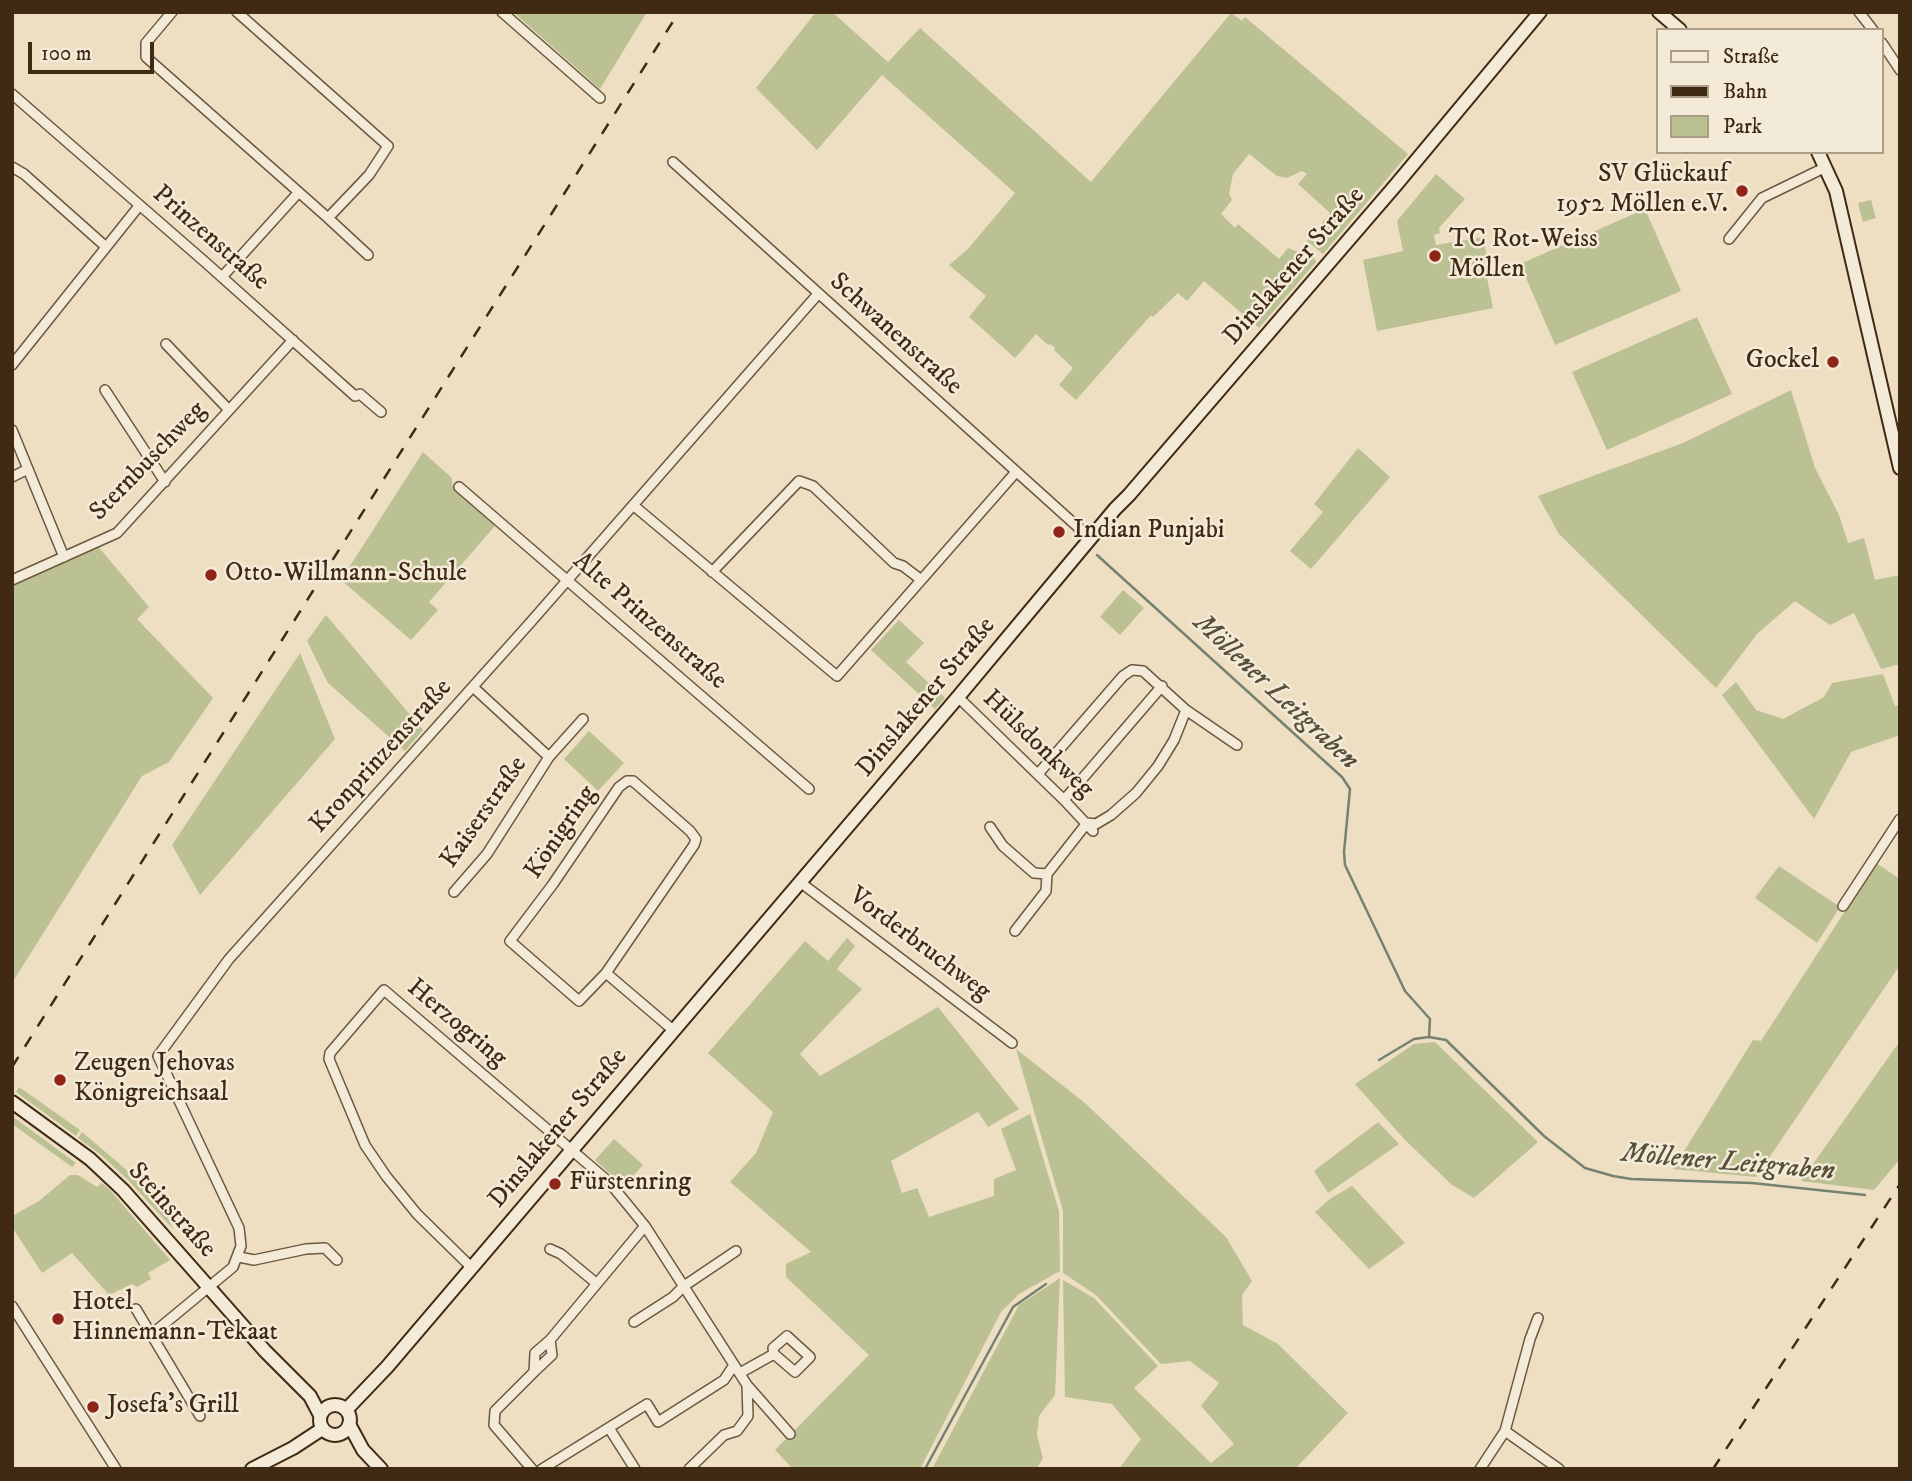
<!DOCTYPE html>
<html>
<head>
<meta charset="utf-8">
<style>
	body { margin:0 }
	#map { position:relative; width:1912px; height:1481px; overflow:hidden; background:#eedfc3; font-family:"IM FELL DW Pica",serif }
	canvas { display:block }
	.frame { position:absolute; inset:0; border:14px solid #402a13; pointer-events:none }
	.legend { position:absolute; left:1656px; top:28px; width:228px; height:126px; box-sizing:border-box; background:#f4ead8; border:2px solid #ac9d89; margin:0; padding:9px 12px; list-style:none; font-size:21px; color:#402a13 }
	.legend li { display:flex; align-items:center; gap:14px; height:35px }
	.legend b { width:35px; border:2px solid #ac9d89 }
	.scale { position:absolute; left:28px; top:42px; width:126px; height:32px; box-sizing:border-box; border:4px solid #402a13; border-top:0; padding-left:9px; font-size:21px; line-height:24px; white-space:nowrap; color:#402a13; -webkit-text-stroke:5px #f4ead8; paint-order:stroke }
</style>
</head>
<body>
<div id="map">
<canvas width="1912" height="1481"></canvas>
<div class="frame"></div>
<ul class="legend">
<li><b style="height:9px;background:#f4ead8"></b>Straße</li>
<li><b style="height:9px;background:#402a13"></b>Bahn</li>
<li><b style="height:19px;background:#bbc192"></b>Park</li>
</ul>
<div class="scale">100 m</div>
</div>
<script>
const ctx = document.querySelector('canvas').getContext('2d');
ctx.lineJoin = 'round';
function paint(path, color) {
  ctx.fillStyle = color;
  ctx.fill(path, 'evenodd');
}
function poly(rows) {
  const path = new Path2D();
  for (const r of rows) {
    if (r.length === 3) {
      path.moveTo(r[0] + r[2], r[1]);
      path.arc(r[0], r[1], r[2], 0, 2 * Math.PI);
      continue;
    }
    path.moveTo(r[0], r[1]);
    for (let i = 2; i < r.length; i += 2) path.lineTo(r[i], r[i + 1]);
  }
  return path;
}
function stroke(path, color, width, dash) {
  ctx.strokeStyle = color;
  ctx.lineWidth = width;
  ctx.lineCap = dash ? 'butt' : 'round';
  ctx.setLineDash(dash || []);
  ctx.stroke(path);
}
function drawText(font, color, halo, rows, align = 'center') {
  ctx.font = font + ' "IM FELL DW Pica",serif';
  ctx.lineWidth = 5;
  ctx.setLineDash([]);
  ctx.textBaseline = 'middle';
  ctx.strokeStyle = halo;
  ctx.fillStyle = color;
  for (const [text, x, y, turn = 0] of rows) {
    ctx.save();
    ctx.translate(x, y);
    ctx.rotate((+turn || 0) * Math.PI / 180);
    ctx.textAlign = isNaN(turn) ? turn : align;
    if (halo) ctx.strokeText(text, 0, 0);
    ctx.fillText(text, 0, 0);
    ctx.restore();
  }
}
paint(poly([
	[513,12,647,12,600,89],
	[816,12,832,12,888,62,920,28,1091,182,1231,13,1242,21,1245,17,1408,154,1323,254,1307,241,1330,213,1298,184,1307,174,1302,171,1287,178,1277,176,1249,154,1233,174,1229,194,1232,200,1221,214,1235,228,1238,224,1279,259,1288,248,1314,258,1316,262,1259,328,1204,281,1187,301,1178,293,1153,317,1151,315,1076,400,1059,385,1073,368,1054,350,1055,348,1050,344,1048,345,1036,334,1015,358,969,317,986,296,949,265,968,249,1015,193,882,75,817,150,756,88],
	[1436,174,1465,199,1439,228,1440,233,1434,235,1436,245,1483,237,1488,262,1484,263,1493,308,1377,331,1363,260,1403,251,1397,221],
	[1871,200,1876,218,1863,222,1858,203],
	[1645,209,1681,291,1555,345,1520,264],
	[1697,317,1732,394,1607,450,1572,372],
	[1791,390,1815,468,1839,515,1848,543,1864,538,1875,580,1900,575,1900,664,1881,669,1854,613,1830,625,1795,601,1757,634,1716,688,1559,534,1538,496,1683,443],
	[1358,448,1390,477,1311,569,1290,551,1323,512,1314,504],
	[423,452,452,478,452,485,495,526,429,602,438,610,411,640,341,580],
	[96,544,149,607,137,619,213,698,169,762,142,776,12,983,12,580],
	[1123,590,1144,608,1120,635,1100,617],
	[326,615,423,730,405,751,328,683,307,641],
	[899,620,924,643,906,662,945,698,935,709,871,650],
	[300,653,335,739,200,895,172,845],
	[1883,674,1895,706,1900,705,1900,735,1851,752,1814,819,1722,695,1736,682,1756,710,1783,719,1824,697,1832,683],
	[589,731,624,763,598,791,564,759],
	[1876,863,1900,879,1900,965,1756,1177,1673,1169,1753,1040,1761,1041],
	[1779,866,1840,907,1817,943,1755,898],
	[847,938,855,946,837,969,862,989,800,1054,820,1076,938,1007,1019,1109,988,1127,978,1112,891,1161,902,1193,917,1188,929,1217,994,1196,994,1179,1016,1170,1001,1129,1030,1114,1059,1211,1060,1271,1019,1294,1001,1312,920,1469,793,1469,775,1450,869,1355,786,1277,786,1264,811,1252,730,1182,756,1153,773,1112,708,1053,805,941,828,961],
	[1900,1041,1900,1159,1874,1190,1801,1181],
	[1435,1042,1538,1142,1474,1198,1452,1185,1405,1140,1355,1084,1414,1044],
	[1016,1049,1085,1103,1226,1237,1252,1281,1242,1295,1243,1325,1278,1344,1348,1413,1295,1469,1119,1469,1141,1439,1112,1404,1065,1397,1063,1280,1094,1298,1158,1366,1134,1388,1211,1463,1234,1444,1201,1406,1219,1383,1190,1361,1161,1364,1096,1295,1063,1273,1063,1211],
	[19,1087,80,1130,76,1136,16,1092],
	[12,1116,76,1163,72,1167,12,1124],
	[1378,1122,1399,1144,1328,1193,1314,1171],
	[82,1132,129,1172,162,1205,173,1229,128,1180,101,1155,78,1138],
	[614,1139,643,1165,624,1186,595,1160],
	[70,1175,78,1175,97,1187,102,1183,111,1191,170,1260,148,1273,151,1279,137,1287,132,1284,109,1295,72,1253,42,1273,12,1227,12,1216,39,1201],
	[1352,1186,1405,1243,1369,1269,1315,1212,1331,1198],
	[1060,1278,1055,1395,1039,1416,1037,1435,1043,1458,1036,1469,932,1469,1019,1305]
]), '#bbc192');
stroke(poly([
	[1097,555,1342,777,1350,789,1344,852,1345,865,1405,991,1430,1019,1429,1037],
	[1379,1060,1414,1039,1429,1037,1446,1040,1544,1136,1585,1168,1613,1176,1631,1179,1752,1183,1865,1195],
	[925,1469,1013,1307,1046,1284]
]), '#768271', 2.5);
const street = poly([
	[172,12,146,43,146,57,328,218,369,175,388,146,237,12],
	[502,12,600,98],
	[1859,12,1873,30],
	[1882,43,1900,70],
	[12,94,205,262,355,396,360,394,381,412],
	[673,162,1090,538],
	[12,167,24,174,105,246],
	[328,218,368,255],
	[1729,239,1762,198,1826,167],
	[222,277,298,193],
	[166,344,229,410],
	[12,365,139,206],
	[105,390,165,482],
	[12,430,64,557],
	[12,477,28,469],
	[459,487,809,789],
	[633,505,837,676,1016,472],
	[712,572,799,481,813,486,894,563,903,566,920,579],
	[12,580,117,533,293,340],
	[473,687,549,757],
	[958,697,1064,800,1093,831],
	[1038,774,1123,676,1132,670,1143,671,1186,710,1237,745],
	[1064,800,1162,686],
	[990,827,1003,846,1034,873,1047,874,1087,823,1096,824,1111,815,1136,793,1158,766,1174,740,1186,710],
	[800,882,1012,1043],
	[454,892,487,854,549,757,583,719],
	[1843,906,1900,819],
	[1015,931,1046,891,1047,874],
	[606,973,694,845,696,839,690,831,633,781,627,781,619,787,553,884,510,941,579,1001,606,973,673,1030],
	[550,1249,561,1254,596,1283],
	[239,1257,254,1260,306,1249,325,1248,337,1260],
	[471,1267,417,1214,386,1176,365,1145,329,1059,330,1053,384,990,609,1182,645,1226,747,1385],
	[12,1306,116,1469],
	[136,1309,200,1416],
	[634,1322,673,1297,684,1286,736,1251],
	[152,1334,233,1267,241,1246,239,1228,158,1056,229,959,529,624,818,294],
	[534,1372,552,1355,550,1340],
	[740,1373,774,1354,773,1348,787,1336,810,1357,795,1372,774,1354],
	[609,1428,635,1469],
	[1505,1431,1559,1469],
	[532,1469,494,1425,495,1411,534,1372,535,1353,550,1340,645,1226],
	[542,1469,647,1404,658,1422,724,1380,734,1365],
	[689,1469,724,1435,737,1431,748,1416,747,1385,790,1434],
	[1480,1469,1505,1431,1530,1339,1538,1318]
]);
const secondary = poly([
	[1659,12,1680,30],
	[1818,152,1836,191,1900,468],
	[12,1102,90,1159,123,1190,265,1351,310,1396,320,1415],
	[335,1420,15],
	[346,1410,387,1367,958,697,1115,509,1129,495,1395,186,1540,12],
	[349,1424,363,1450,381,1469],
	[252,1469,293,1448,322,1429]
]);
stroke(street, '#6c573f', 12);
stroke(secondary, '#402a13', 16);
stroke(street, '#f4ead8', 9);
stroke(secondary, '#f4ead8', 12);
stroke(poly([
	[12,1067,679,12],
	[1713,1469,1900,1184]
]), '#402a13', 2.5, [12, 12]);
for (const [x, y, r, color] of [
	[1742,191,7,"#8f2418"],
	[1435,256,7,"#8f2418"],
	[1833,362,7,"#8f2418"],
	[1059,532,7,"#8f2418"],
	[211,575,7,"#8f2418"],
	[60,1080,7,"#8f2418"],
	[555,1184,7,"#8f2418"],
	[58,1319,7,"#8f2418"],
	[93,1407,7,"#8f2418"]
]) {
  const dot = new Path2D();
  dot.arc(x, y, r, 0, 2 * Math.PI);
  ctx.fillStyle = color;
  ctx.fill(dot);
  stroke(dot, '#f4ead8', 2.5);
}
drawText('26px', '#402a13', '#f4ead8', [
	["SV Glückauf",1728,176,"right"],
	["1952 Möllen e.V.",1728,206,"right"],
	["TC Rot-Weiss",1449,241],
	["Möllen",1449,271],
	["Gockel",1819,362,"right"],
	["Indian Punjabi",1073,532],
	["Otto-Willmann-Schule",225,575],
	["Zeugen Jehovas",74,1065],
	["Königreichsaal",74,1095],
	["Fürstenring",569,1184],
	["Hotel",72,1304],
	["Hinnemann-Tekaat",72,1334],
	["Josefa's Grill",107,1407]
], 'left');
drawText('26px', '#402a13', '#f4ead8', [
	["Prinzenstraße",210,239,41],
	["Dinslakener Straße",1295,267,-49],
	["Schwanenstraße",895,335,42],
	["Sternbuschweg",149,462,-46],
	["Alte Prinzenstraße",649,622,41],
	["Dinslakener Straße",927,698,-50],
	["Hülsdonkweg",1037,745,44],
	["Kronprinzenstraße",382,757,-48],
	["Kaiserstraße",485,813,-55],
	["Königring",562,833,-56],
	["Vorderbruchweg",919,945,37],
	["Herzogring",456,1024,40],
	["Dinslakener Straße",559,1129,-50],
	["Steinstraße",171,1211,48]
]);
drawText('italic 28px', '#564f3a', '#f4ead8', [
	["Möllener Leitgraben",1275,693,43],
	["Möllener Leitgraben",1728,1164,5]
]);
</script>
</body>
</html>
